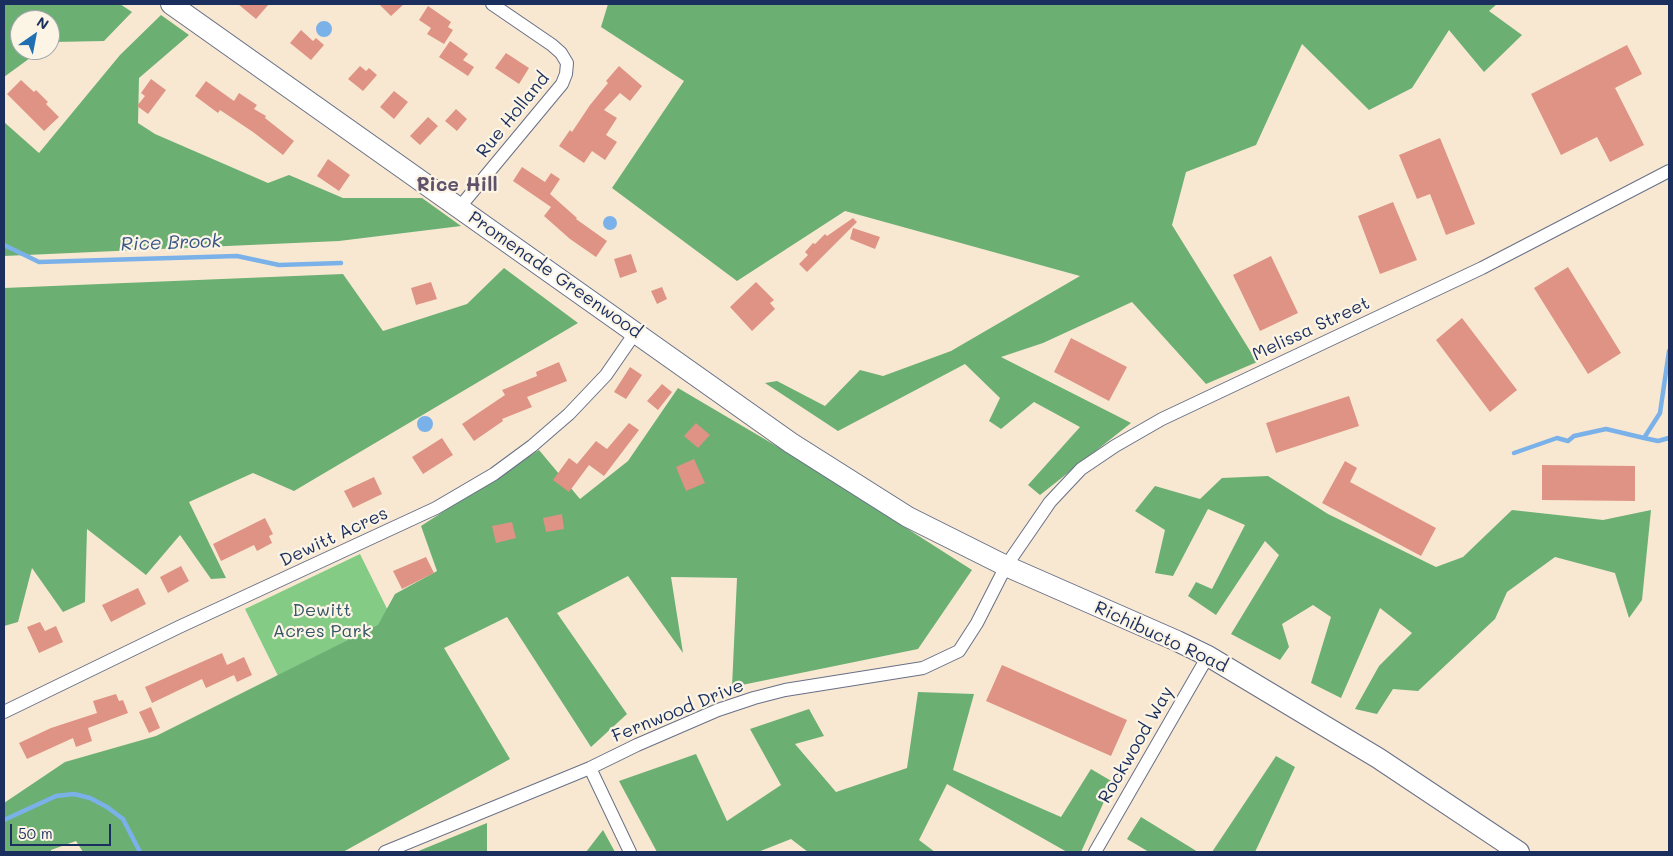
<!DOCTYPE html>
<html>
<head>
<meta charset="utf-8">
<style>
	body { margin:0 }
	#map { position:relative; width:1673px; height:856px; overflow:hidden; background:#f8e8d2; font-family:Mali,sans-serif }
	canvas { display:block }
	.frame { position:absolute; inset:0; border:5px solid #1b2f5e; pointer-events:none }
	.north { position:absolute; left:10px; top:10px; width:50px; height:50px; box-sizing:border-box; background:#fcf5e5; border:1px solid #a2a6af; border-radius:50%; rotate:33deg; font-size:14px; font-weight:700; line-height:20px; text-align:center; color:#1b2f5e }
	.north::after { content:''; display:block; margin:auto; width:18px; height:22px; background:#1f6fb2; clip-path:polygon(50% 0,100% 100%,50% 72%,0 100%) }
	.scale { position:absolute; left:10px; top:824px; width:101px; height:22px; box-sizing:border-box; border:2px solid #1b2f5e; border-top:0; padding-left:6px; font-size:15px; line-height:18px; white-space:nowrap; color:#1b2f5e; -webkit-text-stroke:4px #fcf5e5; paint-order:stroke }
</style>
</head>
<body>
<div id="map">
<canvas width="1673" height="856"></canvas>
<div class="frame"></div>
<div class="north">N</div>
<div class="scale">50 m</div>
</div>
<script>
const ctx = document.querySelector('canvas').getContext('2d');
ctx.lineJoin = 'round';
function paint(path, color) {
  ctx.fillStyle = color;
  ctx.fill(path, 'evenodd');
}
function poly(rows) {
  const path = new Path2D();
  for (const r of rows) {
    if (r.length === 3) {
      path.moveTo(r[0] + r[2], r[1]);
      path.arc(r[0], r[1], r[2], 0, 2 * Math.PI);
      continue;
    }
    path.moveTo(r[0], r[1]);
    for (let i = 2; i < r.length; i += 2) path.lineTo(r[i], r[i + 1]);
  }
  return path;
}
function stroke(path, color, width, dash) {
  ctx.strokeStyle = color;
  ctx.lineWidth = width;
  ctx.lineCap = dash ? 'butt' : 'round';
  ctx.setLineDash(dash || []);
  ctx.stroke(path);
}
function drawText(font, color, halo, rows, align = 'center') {
  ctx.font = font + ' Mali,sans-serif';
  ctx.lineWidth = 4.5;
  ctx.setLineDash([]);
  ctx.textBaseline = 'middle';
  ctx.strokeStyle = halo;
  ctx.fillStyle = color;
  for (const [text, x, y, turn = 0] of rows) {
    ctx.save();
    ctx.translate(x, y);
    ctx.rotate((+turn || 0) * Math.PI / 180);
    ctx.textAlign = isNaN(turn) ? turn : align;
    if (halo) ctx.strokeText(text, 0, 0);
    ctx.fillText(text, 0, 0);
    ctx.restore();
  }
}
paint(poly([
	[360,554,399,633,284,688,245,609]
]), '#84cb86');
paint(poly([
	[4,4,120,4,132,12,104,41,53,42,50,44,50,20,20,20,20,50,41,50,4,77],
	[608,4,1497,4,1489,11,1522,35,1484,72,1449,30,1412,88,1369,110,1302,44,1256,145,1186,172,1172,225,1257,362,1206,384,1132,302,1043,343,1001,357,1131,423,1040,495,1028,485,1080,427,1034,402,1001,429,989,421,1000,398,965,364,838,431,765,383,777,381,825,406,860,370,883,376,951,351,1080,276,845,211,737,281,612,188,684,81,601,27],
	[161,15,189,35,139,78,138,123,155,134,268,183,289,175,343,198,422,198,461,226,339,241,4,256,4,122,39,153,120,55],
	[504,268,578,323,294,491,253,473,189,502,226,578,211,579,180,535,146,575,87,529,85,602,63,612,32,568,18,622,4,626,4,288,343,274,383,331,467,304],
	[678,388,795,457,972,570,918,649,732,687,737,578,671,577,683,653,628,576,557,613,627,714,591,747,507,617,444,648,510,759,343,852,83,852,76,841,51,850,51,852,4,852,4,803,65,762,156,736,378,625,395,594,437,571,421,526,539,450,580,499,628,461],
	[1268,476,1328,514,1436,567,1463,557,1512,510,1603,520,1651,510,1642,600,1629,618,1615,573,1555,557,1507,592,1495,619,1418,691,1393,689,1377,714,1355,709,1379,666,1412,633,1380,608,1341,698,1311,683,1331,617,1313,605,1282,624,1289,647,1280,660,1231,634,1279,555,1265,541,1216,615,1188,596,1196,582,1212,589,1245,525,1208,509,1173,576,1155,573,1165,530,1135,511,1155,486,1200,499,1222,478],
	[918,692,974,694,953,770,1061,817,1091,769,1113,782,1081,852,1067,852,947,784,919,840,935,852,808,852,791,839,758,852,657,852,619,781,696,754,727,821,781,785,750,729,809,709,824,736,795,744,836,792,907,768],
	[1276,756,1295,767,1255,852,1212,852],
	[1141,817,1198,852,1149,852,1127,839],
	[487,823,487,852,416,852],
	[603,830,615,852,586,852]
]), '#6baf73');
paint(poly([
	[324,29,8],
	[610,223,7],
	[425,424,8]
]), '#7bb1e9');
stroke(poly([
	[4,245,39,262,237,256,279,265,341,263],
	[1644,438,1658,441,1669,438],
	[1514,453,1557,438,1568,441,1574,436,1606,429,1644,438,1660,413,1669,351],
	[4,820,56,796,74,794,90,798,107,807,123,819,140,852]
]), '#7bb1e9', 4.5);
paint(poly([
	[238,4,269,4,256,19],
	[379,4,404,4,391,16],
	[428,6,451,22,448,27,453,30,444,44,427,34,431,28,419,20],
	[301,30,313,41,316,38,324,45,311,60,290,43],
	[450,41,468,54,463,60,474,67,468,76,439,57],
	[1627,45,1642,74,1615,88,1644,145,1610,162,1597,137,1561,155,1531,94],
	[506,53,529,68,519,84,495,68],
	[360,66,366,71,369,68,377,75,363,91,348,79],
	[619,66,642,86,630,101,620,93,604,110,617,118,606,135,617,142,605,160,592,151,584,163,559,146,570,130,572,132,590,105,608,83,606,81],
	[151,79,166,90,148,114,137,106,145,96,141,93],
	[21,80,34,92,36,90,48,102,46,104,59,117,44,131,7,94],
	[206,81,234,101,239,93,257,105,254,109,266,116,265,118,294,141,283,155,253,132,220,110,218,113,195,96],
	[394,91,408,102,394,119,380,107],
	[456,109,467,119,457,131,445,121],
	[428,117,438,126,420,145,410,136],
	[1440,138,1475,224,1446,235,1430,194,1417,199,1399,155],
	[328,159,350,175,339,191,317,176],
	[522,167,545,182,551,173,560,179,550,194,577,218,576,219,607,241,596,257,570,239,544,216,551,207,513,181],
	[1393,202,1417,260,1380,274,1358,216],
	[853,218,857,222,807,272,799,264,808,255,805,252,813,243,815,244,825,234,827,236],
	[853,228,880,237,875,249,850,239],
	[631,254,637,272,620,278,614,259],
	[1271,256,1298,313,1260,331,1233,275],
	[1568,267,1621,353,1588,374,1534,288],
	[431,282,437,299,416,305,411,288],
	[756,282,774,300,770,303,775,309,752,331,730,307],
	[662,287,667,299,657,304,651,291],
	[1462,318,1517,390,1490,412,1436,340],
	[1071,338,1127,367,1109,401,1054,372],
	[559,362,567,381,527,397,532,407,502,419,503,421,474,441,462,424,505,395,502,390,537,376,536,372],
	[630,367,642,375,626,399,614,392],
	[662,384,672,392,658,410,647,401],
	[1349,396,1359,426,1276,453,1266,423],
	[629,423,639,430,604,476,589,465,569,492,553,480,569,458,577,464,596,441,607,449],
	[696,423,710,435,698,448,684,436],
	[442,438,453,455,423,474,412,457],
	[694,459,705,483,686,491,676,467],
	[1345,461,1357,468,1350,482,1436,528,1421,556,1322,503],
	[1542,465,1635,466,1635,501,1542,500],
	[374,477,382,494,353,508,344,491],
	[562,514,564,529,546,532,543,518],
	[265,518,273,534,269,536,272,543,257,551,254,545,221,561,213,544],
	[512,522,516,538,496,543,492,526],
	[426,557,434,573,402,589,393,571],
	[181,566,189,581,168,593,160,577],
	[138,588,146,604,111,622,102,605],
	[40,622,45,631,56,626,63,642,39,653,27,627],
	[222,653,227,665,244,657,252,675,237,682,234,675,206,688,202,679,152,703,145,687],
	[1002,665,1127,720,1111,756,986,701],
	[116,694,119,701,123,700,128,713,88,728,92,741,76,747,73,738,27,759,19,743,51,728,97,713,93,701],
	[151,707,160,728,149,733,139,712]
]), '#df9384');
const street = poly([
	[459,208,562,84,566,74,567,63,561,53,552,45,492,4],
	[4,712,179,627,436,508,494,474,532,446,569,414,606,375,635,333],
	[590,768,630,852],
	[385,852,590,768,637,745,718,710,754,698,785,690,923,668,959,651,977,623,1006,566,1050,502,1081,469,1115,446,1162,419,1482,268,1669,171],
	[1095,852,1208,656]
]);
const primary = poly([
	[171,4,791,443,908,517,1006,566,1177,641,1208,656,1378,758,1519,852]
]);
stroke(street, '#687087', 14);
stroke(primary, '#687087', 22);
stroke(street, '#fff', 12);
stroke(primary, '#fff', 20);
drawText('18px', '#1b2f5e', '#fcf5e5', [
	["Rue Holland",513,115,-51],
	["Promenade Greenwood",555,275,35],
	["Melissa Street",1311,329,-25],
	["Dewitt Acres",334,537,-25],
	["Richibucto Road",1161,637,25],
	["Fernwood Drive",678,711,-22],
	["Rockwood Way",1136,745,-60]
]);
drawText('18px', '#355668', '#fcf5e5', [
	["Dewitt",322,610],
	["Acres Park",322,631]
]);
drawText('bold 19px', '#60526b', '#fcf5e5', [
	["Rice Hill",457,185]
]);
drawText('italic 19px', '#385688', '#fcf5e5', [
	["Rice Brook",171,243,-2]
]);
</script>
</body>
</html>
